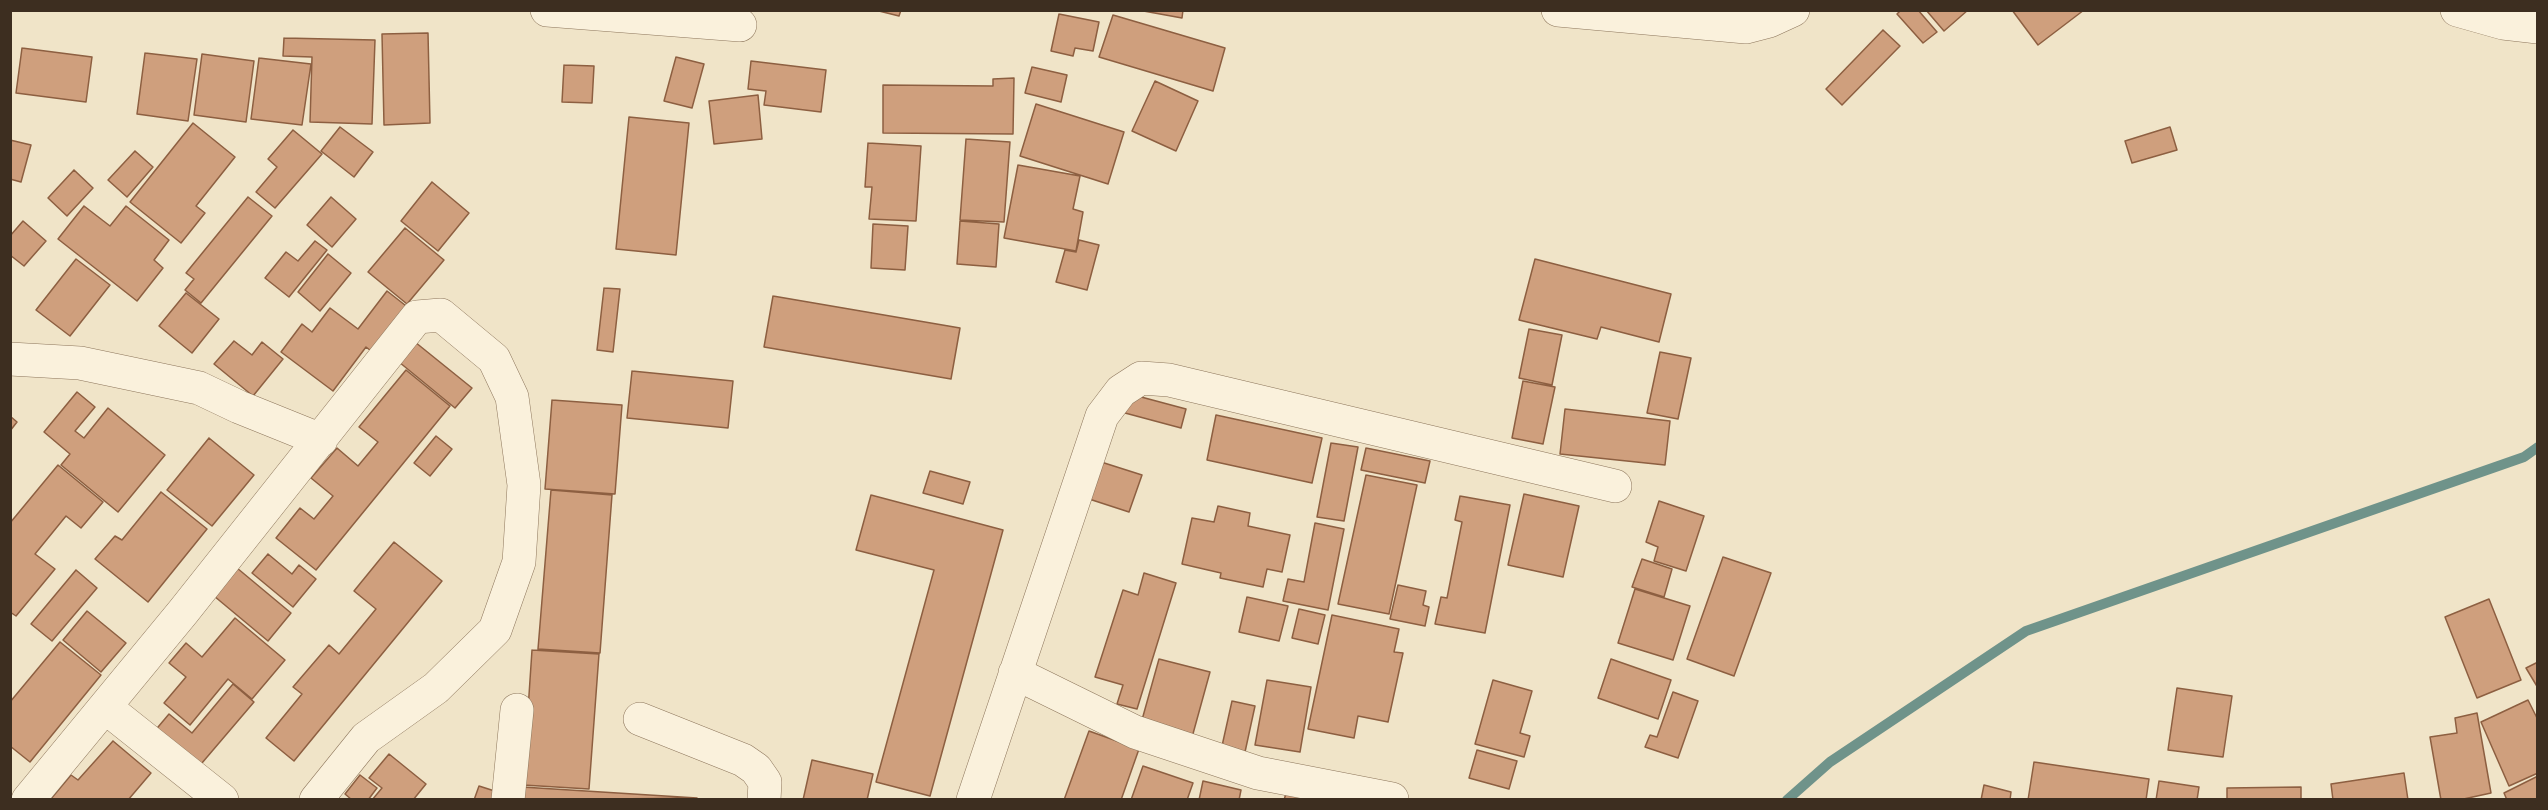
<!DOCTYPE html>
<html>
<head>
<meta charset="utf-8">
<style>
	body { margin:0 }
	#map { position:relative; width:2548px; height:810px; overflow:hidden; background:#f0e4c8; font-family:"Source Serif 4",serif }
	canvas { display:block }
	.frame { position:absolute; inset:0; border:12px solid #3d2e20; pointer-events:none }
</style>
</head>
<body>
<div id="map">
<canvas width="2548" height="810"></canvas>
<div class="frame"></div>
</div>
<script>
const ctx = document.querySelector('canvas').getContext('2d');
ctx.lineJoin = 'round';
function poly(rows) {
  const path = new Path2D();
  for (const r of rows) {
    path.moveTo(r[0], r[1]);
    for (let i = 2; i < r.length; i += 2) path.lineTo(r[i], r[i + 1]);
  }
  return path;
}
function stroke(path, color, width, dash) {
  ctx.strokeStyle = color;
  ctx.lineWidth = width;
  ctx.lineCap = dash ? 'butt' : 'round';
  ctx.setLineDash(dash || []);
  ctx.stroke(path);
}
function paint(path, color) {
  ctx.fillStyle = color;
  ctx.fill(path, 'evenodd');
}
stroke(poly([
	[1787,800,1830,762,2026,631,2524,457,2538,447]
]), '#6f938a', 10);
const building = poly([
	[875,10,901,10,899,16,875,10],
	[1138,10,1183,10,1182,18,1138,10],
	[1901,10,1918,10,1937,32,1923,43,1897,14,1901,10],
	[1926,10,1968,10,1944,31,1926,10],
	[2012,10,2084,10,2038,45,2012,10],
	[1059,14,1099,22,1093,51,1075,48,1073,56,1051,51,1059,14],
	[1113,15,1225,48,1213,91,1099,57,1113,15],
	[1883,30,1900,46,1842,105,1826,89,1883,30],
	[428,33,430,123,384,125,382,34,428,33],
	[284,38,375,40,372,124,310,122,312,57,283,56,284,38],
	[22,48,92,57,86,102,16,93,22,48],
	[145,53,197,59,188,121,137,114,145,53],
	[202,54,254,61,246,122,194,115,202,54],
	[676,57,704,64,692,108,664,101,676,57],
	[259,58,311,64,302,125,251,119,259,58],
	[751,61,826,70,821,112,764,105,766,91,748,89,751,61],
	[564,65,594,66,592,103,562,102,564,65],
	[1032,67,1067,75,1061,102,1025,93,1032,67],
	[1014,78,1013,134,883,133,883,85,993,86,993,79,1014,78],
	[1155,81,1198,101,1176,151,1132,131,1155,81],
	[758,95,762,139,714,144,709,101,758,95],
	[1036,104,1124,132,1108,184,1020,156,1036,104],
	[629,117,689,123,676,255,616,249,629,117],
	[193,123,235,157,196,206,205,213,181,243,130,202,193,123],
	[340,127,373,152,354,177,321,151,340,127],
	[2170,127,2177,150,2132,163,2125,141,2170,127],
	[293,130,322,154,275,208,256,192,277,167,268,159,293,130],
	[966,139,1010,142,1004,222,960,220,966,139],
	[10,140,31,145,21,182,10,179,10,140],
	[868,143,921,146,916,221,869,219,872,187,865,187,868,143],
	[135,151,153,167,127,197,108,180,135,151],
	[1018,165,1080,176,1073,209,1083,212,1076,251,1004,238,1018,165],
	[74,170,93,188,67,216,48,198,74,170],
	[432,182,469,213,438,251,401,221,432,182],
	[248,197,272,216,201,303,185,290,194,279,186,273,248,197],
	[331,197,356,219,332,247,307,225,331,197],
	[84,206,110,226,126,206,169,240,154,260,163,268,137,301,58,239,84,206],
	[23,221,46,241,24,266,10,255,10,236,23,221],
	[960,221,999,224,996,267,957,264,960,221],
	[873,224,908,226,905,270,871,268,873,224],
	[405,228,444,260,407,304,368,272,405,228],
	[1079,240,1099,245,1087,290,1056,282,1065,250,1076,252,1079,240],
	[315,241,327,250,289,297,265,278,286,252,298,261,315,241],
	[328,254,351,273,320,311,298,292,328,254],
	[76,259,110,285,70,336,36,310,76,259],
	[1535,259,1671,294,1659,342,1601,327,1597,339,1519,320,1535,259],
	[604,288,620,289,613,352,597,350,604,288],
	[387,291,410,309,375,354,366,347,333,391,281,352,302,324,312,332,330,308,358,329,387,291],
	[186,293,219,319,192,353,159,326,186,293],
	[773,296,960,328,951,379,764,347,773,296],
	[1529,329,1562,335,1552,385,1519,378,1529,329],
	[234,341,252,355,262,342,283,359,253,396,214,364,234,341],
	[415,342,472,388,455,408,399,362,415,342],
	[1660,352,1691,358,1678,419,1647,413,1660,352],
	[406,370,450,406,316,570,276,538,300,508,314,519,333,496,311,478,337,448,358,466,378,442,359,427,406,370],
	[632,371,733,381,728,428,627,418,632,371],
	[1523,381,1555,387,1543,444,1512,438,1523,381],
	[77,392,95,407,75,431,84,438,108,408,165,455,118,512,61,465,70,454,44,432,77,392],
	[1130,394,1186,409,1181,428,1125,413,1130,394],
	[552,400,622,405,615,494,545,489,552,400],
	[1565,409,1670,421,1665,465,1560,454,1565,409],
	[1216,415,1322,438,1312,483,1207,460,1216,415],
	[10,416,17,422,10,431,10,416],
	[436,436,452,449,430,476,414,463,436,436],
	[209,438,254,475,212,526,167,490,209,438],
	[1331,443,1358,447,1344,521,1317,517,1331,443],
	[1366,448,1430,461,1425,483,1361,470,1366,448],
	[1098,461,1142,475,1129,512,1086,498,1098,461],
	[58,465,103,502,81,528,66,516,35,554,55,569,16,616,10,612,10,523,58,465],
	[930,471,970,482,963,504,923,493,930,471],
	[1366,475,1417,485,1389,614,1338,604,1366,475],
	[551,490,612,495,600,653,538,649,551,490],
	[161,492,207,529,148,602,95,559,115,536,122,540,161,492],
	[1524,494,1579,506,1563,577,1508,565,1524,494],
	[871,495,1003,530,930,796,876,782,934,570,856,550,871,495],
	[1460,496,1510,505,1485,633,1435,624,1441,597,1447,598,1462,522,1455,520,1460,496],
	[1659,501,1704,516,1686,571,1654,561,1658,547,1646,542,1659,501],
	[1218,506,1250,513,1248,526,1290,535,1282,572,1267,569,1263,587,1220,578,1221,573,1182,564,1192,518,1214,522,1218,506],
	[1315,523,1344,529,1328,610,1283,601,1288,579,1304,582,1315,523],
	[394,542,442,581,294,761,266,738,302,694,293,687,329,645,339,654,376,609,354,591,394,542],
	[268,554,292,574,299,565,316,579,293,607,252,573,268,554],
	[1723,557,1771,573,1734,676,1687,659,1723,557],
	[1642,559,1672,569,1664,597,1632,587,1642,559],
	[237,568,291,613,268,641,214,596,237,568],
	[76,570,97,588,52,641,31,624,76,570],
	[1144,573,1176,583,1137,709,1117,704,1123,685,1095,677,1123,590,1138,595,1144,573],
	[1398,585,1426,591,1423,605,1429,607,1425,626,1390,619,1398,585],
	[1635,589,1690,606,1673,660,1618,643,1635,589],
	[1247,597,1288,606,1279,641,1239,632,1247,597],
	[2489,599,2521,680,2477,698,2445,617,2489,599],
	[1299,609,1325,615,1318,644,1292,638,1299,609],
	[87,611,126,643,101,672,63,640,87,611],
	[1332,615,1399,629,1394,652,1403,653,1388,722,1358,716,1354,738,1308,729,1332,615],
	[235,618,285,660,252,699,228,679,190,725,164,703,186,677,169,663,186,643,202,657,235,618],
	[60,642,101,675,30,762,10,746,10,702,60,642],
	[532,650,599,654,589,789,523,785,532,650],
	[1159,659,1210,672,1191,741,1140,727,1159,659],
	[1611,659,1671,680,1658,719,1598,698,1611,659],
	[2538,662,2538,688,2526,668,2538,662],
	[1267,680,1311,687,1300,752,1255,745,1267,680],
	[1493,680,1532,691,1520,733,1530,736,1524,757,1475,744,1493,680],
	[233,684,254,702,196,770,153,733,169,714,192,733,233,684],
	[2177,688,2232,696,2223,757,2168,750,2177,688],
	[1673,692,1698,701,1678,758,1645,747,1650,735,1657,737,1673,692],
	[2528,700,2538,720,2538,773,2509,786,2481,722,2528,700],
	[1232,701,1255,706,1245,752,1222,746,1232,701],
	[2477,713,2491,793,2459,800,2441,800,2430,737,2457,733,2455,718,2477,713],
	[1089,731,1139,749,1121,800,1064,800,1089,731],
	[113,741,151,773,128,800,50,800,71,775,78,780,113,741],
	[1477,750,1517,761,1509,789,1469,778,1477,750],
	[389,754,426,784,413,800,372,800,382,788,369,778,389,754],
	[812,760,873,774,867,800,803,800,812,760],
	[2034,762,2149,779,2146,800,2028,800,2034,762],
	[1143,766,1193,783,1187,800,1131,800,1143,766],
	[2404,773,2408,800,2333,800,2331,784,2404,773],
	[360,775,377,788,368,800,352,800,345,794,360,775],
	[2538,776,2538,800,2507,800,2504,793,2538,776],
	[1203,781,1241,790,1239,800,1199,800,1203,781],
	[2159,781,2199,787,2197,800,2156,800,2159,781],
	[1984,785,2011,792,2010,800,1981,800,1984,785],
	[479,786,504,794,503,800,474,800,479,786],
	[522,787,697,798,521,800,522,787],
	[1288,787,1314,800,1284,800,1288,787],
	[2301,787,2301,800,2227,800,2227,788,2301,787]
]);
paint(building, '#cf9f7d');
stroke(building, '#8d5f41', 1.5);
const minor = poly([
	[547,10,740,25],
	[1558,10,1746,27,1769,21,1793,10],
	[2457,10,2503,23,2538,27],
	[10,359,80,363,199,388,239,407,321,440],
	[1015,673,1135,732,1258,773,1392,799],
	[105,707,222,800],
	[640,719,743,760,756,769,765,782,764,800],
	[28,800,183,612,417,317,441,315,494,359,512,397,524,485,519,562,495,630,436,688,366,738,316,800],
	[508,800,517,710],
	[973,800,1102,416,1121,391,1141,378,1169,380,1615,486]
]);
stroke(minor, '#8d765c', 34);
stroke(minor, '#faf1dc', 33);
</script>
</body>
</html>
